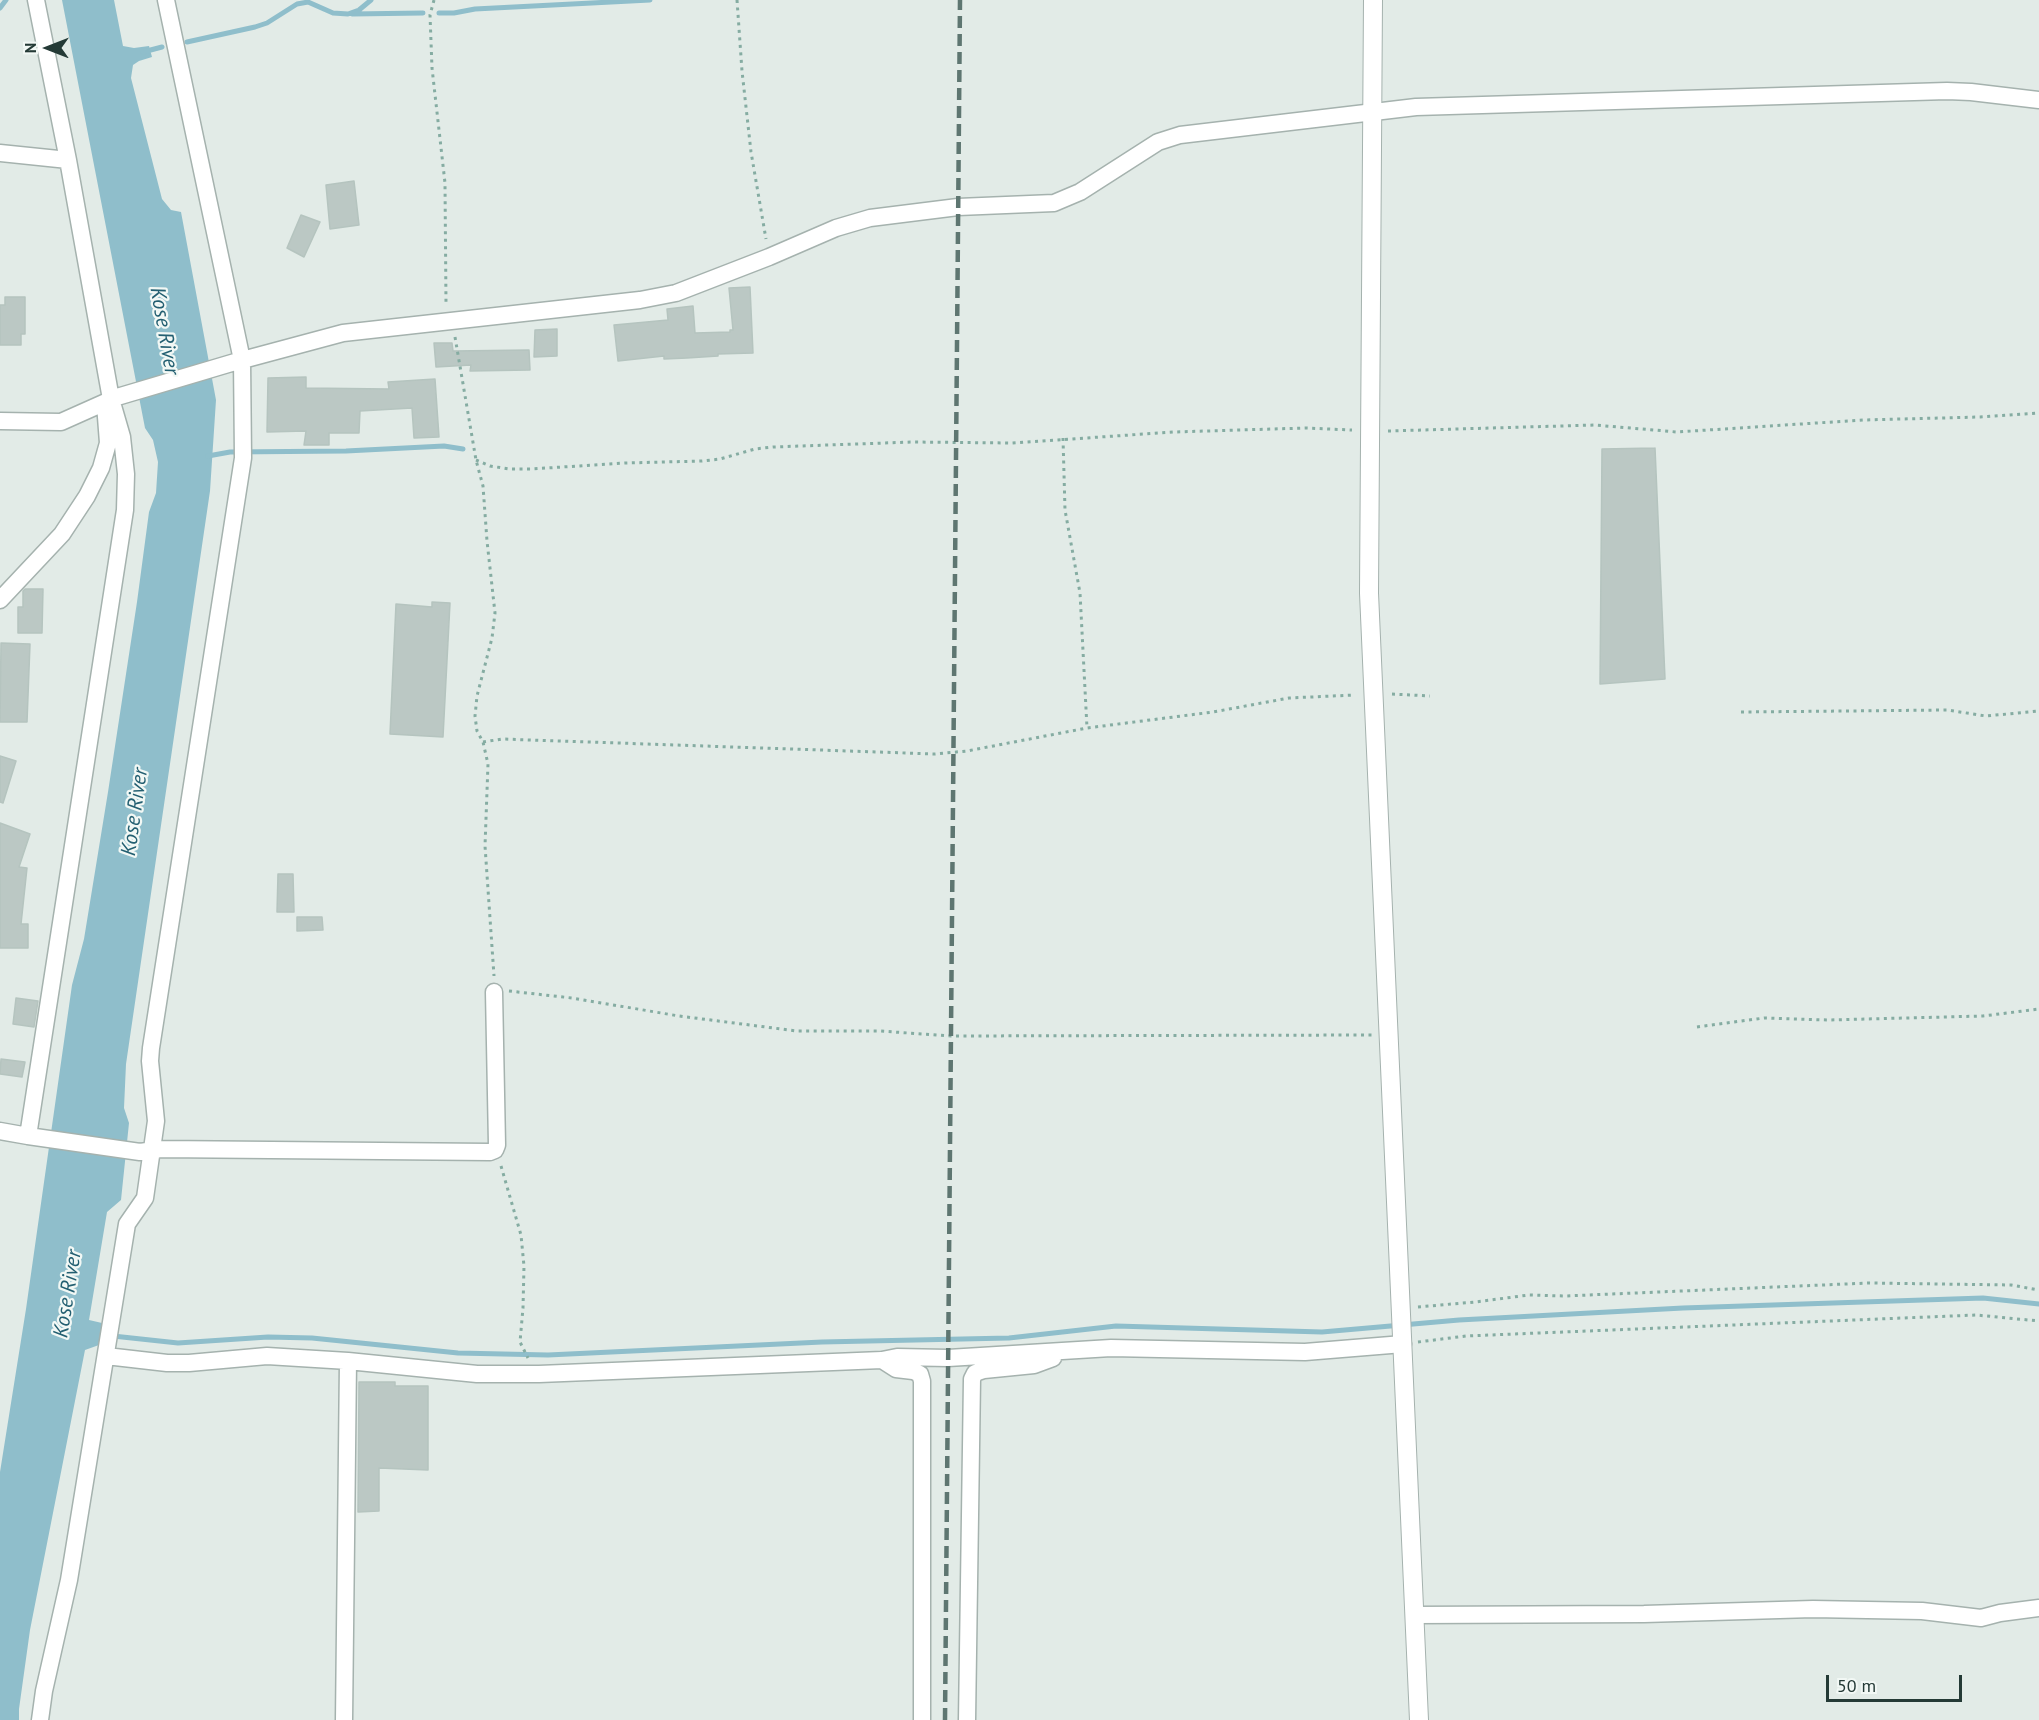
<!DOCTYPE html>
<html>
<head>
<meta charset="utf-8">
<style>
	body { margin:0 }
	#map { position:relative; width:2039px; height:1720px; overflow:hidden; background:#e2ebe7; font-family:"PT Sans",sans-serif }
	canvas { display:block }
	.north { position:absolute; left:18px; top:18px; width:60px; height:60px; -webkit-text-stroke:4px #f2f8f5; paint-order:stroke; rotate:270deg; font-size:16px; font-weight:700; line-height:24px; text-align:center; color:#243a36 }
	.north::after { content:''; display:block; margin:auto; width:21px; height:27px; background:#243a36; clip-path:polygon(50% 0,100% 100%,50% 72%,0 100%) }
	.scale { position:absolute; left:1826px; top:1675px; width:136px; height:27px; box-sizing:border-box; border:3px solid #243a36; border-top:0; padding-left:8px; font-size:18px; line-height:21px; white-space:nowrap; color:#243a36; -webkit-text-stroke:4px #f2f8f5; paint-order:stroke }
</style>
</head>
<body>
<div id="map">
<canvas width="2039" height="1720"></canvas>
<div class="north">N</div>
<div class="scale">50 m</div>
</div>
<script>
const ctx = document.querySelector('canvas').getContext('2d');
ctx.lineJoin = 'round';
function paint(path, color) {
  ctx.fillStyle = color;
  ctx.fill(path, 'evenodd');
}
function poly(rows) {
  const path = new Path2D();
  for (const r of rows) {
    path.moveTo(r[0], r[1]);
    for (let i = 2; i < r.length; i += 2) path.lineTo(r[i], r[i + 1]);
  }
  return path;
}
function stroke(path, color, width, dash) {
  ctx.strokeStyle = color;
  ctx.lineWidth = width;
  ctx.lineCap = dash ? 'butt' : 'round';
  ctx.setLineDash(dash || []);
  ctx.stroke(path);
}
function drawText(font, color, halo, rows, align = 'center') {
  ctx.font = font + ' "PT Sans",sans-serif';
  ctx.lineWidth = 4.5;
  ctx.setLineDash([]);
  ctx.textBaseline = 'middle';
  ctx.strokeStyle = halo;
  ctx.fillStyle = color;
  for (const [text, x, y, turn = 0] of rows) {
    ctx.save();
    ctx.translate(x, y);
    ctx.rotate((+turn || 0) * Math.PI / 180);
    ctx.textAlign = isNaN(turn) ? turn : align;
    if (halo) ctx.strokeText(text, 0, 0);
    ctx.fillText(text, 0, 0);
    ctx.restore();
  }
}
paint(poly([
	[62,0,114,0,123,46,134,48,149,46,152,57,139,61,133,65,131,78,162,199,171,210,181,212,216,400,210,491,126,1064,124,1108,129,1123,121,1200,107,1212,89,1320,102,1323,99,1345,85,1350,30,1630,19,1709,19,1720,0,1720,0,1472,26,1309,72,985,84,939,108,792,137,602,149,512,156,493,158,462,153,440,145,428]
]), '#8fbecb');
stroke(poly([
	[0,8,6,0],
	[439,13,454,13,475,9,650,0],
	[352,14,423,13],
	[187,42,255,27,267,23,297,4,308,2,333,13,348,14,359,10,371,0],
	[143,52,162,47],
	[208,456,230,452,346,451,444,446,463,449],
	[113,1336,178,1343,268,1337,312,1338,458,1353,548,1355,822,1342,1009,1338,1116,1326,1322,1332,1459,1320,1683,1308,1983,1298,2039,1304]
]), '#8fbecb', 5);
const building = poly([
	[354,181,359,225,330,229,326,185,354,181],
	[301,215,320,222,304,257,287,248,301,215],
	[750,287,753,353,718,354,718,356,687,358,664,359,664,356,618,361,614,325,668,320,667,309,693,306,695,333,730,332,730,330,733,330,729,288,750,287],
	[5,297,25,297,25,334,21,334,21,345,0,345,0,305,5,305,5,297],
	[557,329,557,356,534,357,535,330,557,329],
	[434,343,452,343,453,351,529,350,530,370,470,371,471,365,436,367,434,343],
	[306,377,306,388,389,389,388,382,435,379,439,437,414,438,412,408,360,411,359,433,329,433,329,445,304,445,306,431,267,432,268,378,306,377],
	[1655,448,1665,679,1600,684,1602,449,1655,448],
	[25,589,43,589,42,633,18,633,18,607,23,607,23,591,25,589],
	[432,602,450,603,443,737,390,734,396,604,432,607,432,602],
	[1,643,30,644,27,722,0,722,1,643],
	[0,756,16,761,3,803,0,802,0,756],
	[0,823,30,834,19,867,27,868,21,924,28,924,28,948,0,948,0,823],
	[278,874,293,874,294,912,277,912,278,874],
	[297,917,322,917,323,930,297,931,297,917],
	[16,998,38,1001,34,1027,13,1024,16,998],
	[1,1059,25,1062,22,1077,0,1074,1,1059],
	[359,1382,395,1382,395,1386,428,1386,428,1470,379,1468,379,1511,358,1512,359,1382]
]);
paint(building, '#bbc8c4');
stroke(building, '#b5c4bf', 1.5);
const minor = poly([
	[36,0,68,160,111,399,122,437,126,474,125,510,28,1136,140,1152,161,1149,490,1152,495,1150,497,1145,494,992],
	[0,153,68,160],
	[0,421,61,422,117,397,235,362,343,333,640,300,676,293,769,257,836,228,870,218,958,207,1054,203,1080,192,1158,142,1180,135,1416,107,1947,91,1971,92,2039,100],
	[0,600,62,534,87,496,101,468,108,443,105,404],
	[0,1131,28,1136],
	[106,1356,167,1363,189,1363,267,1356,348,1361],
	[882,1360,896,1369,913,1371,920,1374,922,1381,922,1720],
	[1415,1615,1644,1614,1813,1609,1922,1611,1981,1618,2000,1613,2039,1608],
	[40,1720,44,1691,69,1580,127,1224,145,1198,156,1121,150,1061,151,1048,243,458,242,360,166,0],
	[344,1720,348,1361,477,1374,539,1374,882,1360,897,1357,948,1358,1111,1348,1305,1352,1403,1344],
	[967,1720,972,1379,975,1373,984,1370,1034,1365,1053,1358]
]);
const tertiary = poly([
	[1373,0,1369,593,1419,1720]
]);
stroke(minor, '#a5b2ae', 19);
stroke(tertiary, '#a5b2ae', 20);
stroke(poly([
	[434,0,430,15,432,68,445,183,446,304],
	[737,0,742,71,751,152,766,239],
	[455,337,476,460,483,486,487,541,495,613,492,638,477,696,475,716,477,731,483,742,488,764,485,846,494,976],
	[1388,431,1595,425,1677,432,1863,420,1980,417,2039,413],
	[1063,438,1065,510,1080,593,1087,728],
	[476,460,490,466,509,469,531,469,625,463,702,461,720,459,755,449,773,447,912,442,1012,443,1174,432,1305,428,1352,430],
	[1392,694,1430,696],
	[1741,712,1947,710,1986,716,2039,711],
	[483,742,502,739,935,754,967,751,1087,728,1213,712,1289,698,1355,695],
	[509,991,572,998,679,1016,797,1031,880,1031,951,1036,1372,1035],
	[1697,1027,1764,1018,1828,1020,1983,1016,2039,1009],
	[501,1166,521,1235,524,1266,523,1308,520,1342,528,1358],
	[1418,1307,1475,1302,1529,1295,1565,1296,1869,1283,2011,1285,2039,1290],
	[1418,1342,1466,1336,1976,1315,2039,1321]
]), '#85aca2', 3, [3, 4.5]);
stroke(minor, '#fff', 16);
stroke(tertiary, '#fff', 18);
stroke(poly([
	[945,1720,960,0]
]), '#5e7671', 4.5, [12, 6]);
drawText('italic 21px', '#235f71', '#f2f8f5', [
	["Kose River",164,331,80],
	["Kose River",135,812,-82],
	["Kose River",68,1294,-81]
]);
</script>
</body>
</html>
